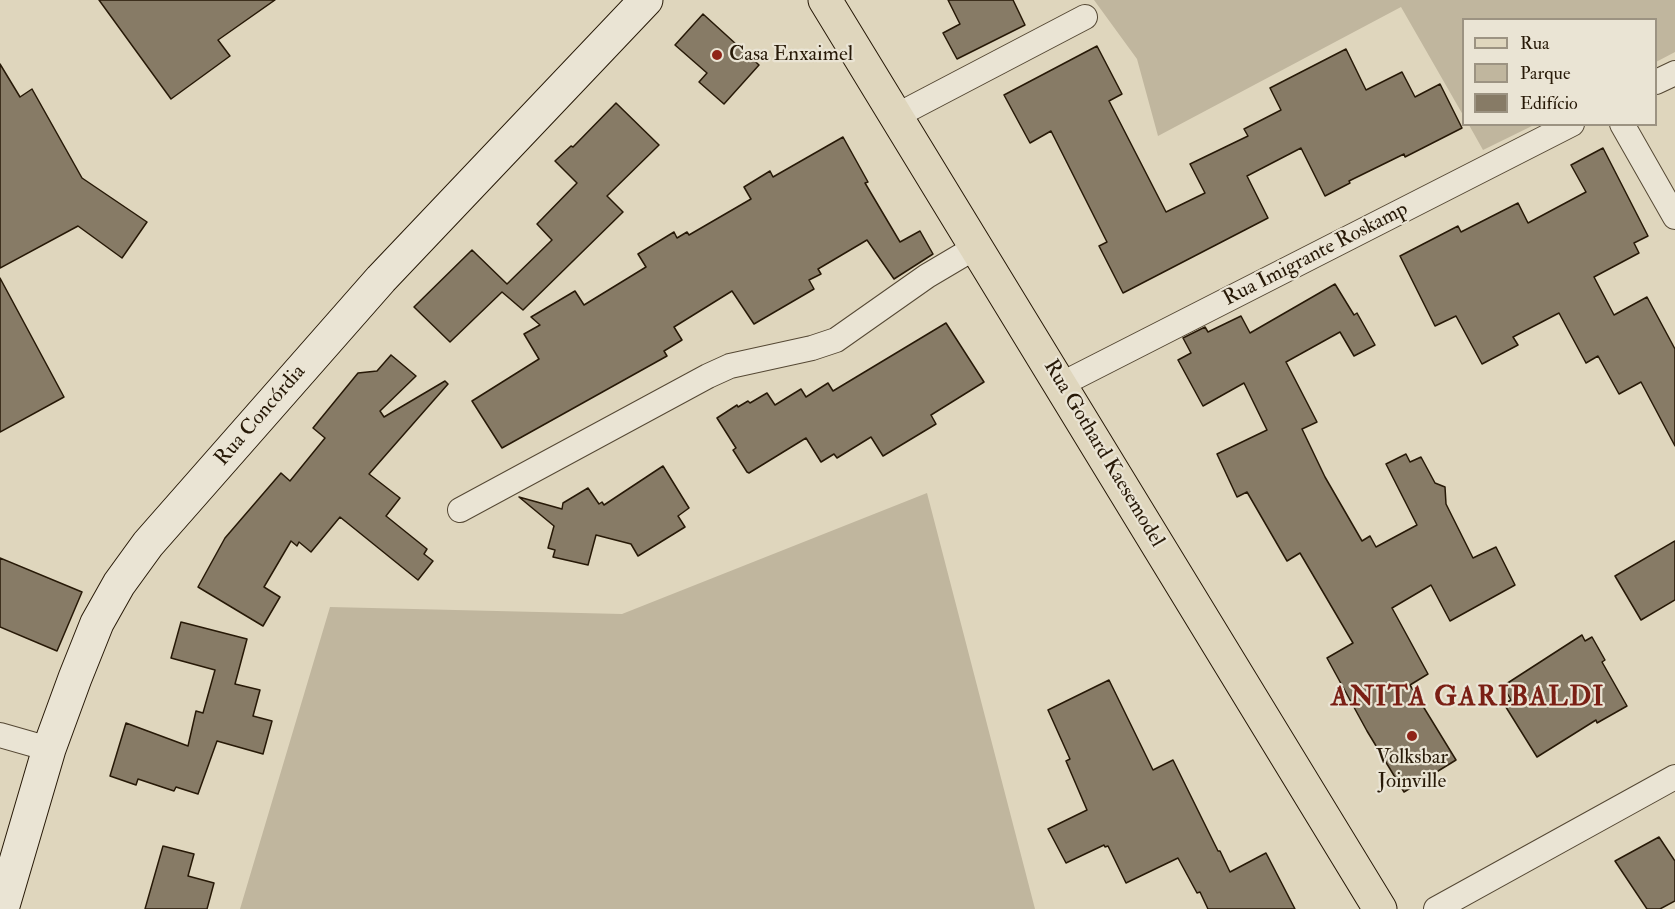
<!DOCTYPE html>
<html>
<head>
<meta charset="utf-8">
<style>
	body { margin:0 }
	#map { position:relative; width:1675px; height:909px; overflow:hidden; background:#dfd6bd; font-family:"IM FELL Double Pica",serif }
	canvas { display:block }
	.legend { position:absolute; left:1462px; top:18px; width:195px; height:108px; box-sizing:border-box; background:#eae4d4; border:2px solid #9c9382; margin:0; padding:8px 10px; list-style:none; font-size:18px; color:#271907 }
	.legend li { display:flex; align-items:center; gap:12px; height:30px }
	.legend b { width:30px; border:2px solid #9c9382 }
</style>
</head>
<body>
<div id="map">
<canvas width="1675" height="909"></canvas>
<ul class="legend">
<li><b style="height:8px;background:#dfd6bd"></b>Rua</li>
<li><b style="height:16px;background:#c0b69e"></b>Parque</li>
<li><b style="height:16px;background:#877b66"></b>Edifício</li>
</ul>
</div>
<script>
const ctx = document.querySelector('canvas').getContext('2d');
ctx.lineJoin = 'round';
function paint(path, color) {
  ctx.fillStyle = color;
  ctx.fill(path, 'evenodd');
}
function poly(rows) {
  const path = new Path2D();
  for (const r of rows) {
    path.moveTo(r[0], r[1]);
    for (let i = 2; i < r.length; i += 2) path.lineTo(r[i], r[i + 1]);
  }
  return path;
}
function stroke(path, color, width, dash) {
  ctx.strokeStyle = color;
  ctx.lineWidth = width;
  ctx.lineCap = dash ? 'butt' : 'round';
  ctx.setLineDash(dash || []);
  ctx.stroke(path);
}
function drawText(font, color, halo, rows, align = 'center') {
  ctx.font = font + ' "IM FELL Double Pica",serif';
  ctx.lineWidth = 4.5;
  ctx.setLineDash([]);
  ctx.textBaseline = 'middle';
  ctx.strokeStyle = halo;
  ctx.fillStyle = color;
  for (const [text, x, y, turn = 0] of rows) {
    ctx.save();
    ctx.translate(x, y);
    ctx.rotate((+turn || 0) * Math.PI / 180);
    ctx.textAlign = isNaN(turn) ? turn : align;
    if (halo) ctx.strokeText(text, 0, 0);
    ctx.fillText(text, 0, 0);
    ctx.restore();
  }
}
paint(poly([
	[1094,0,1675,0,1675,52,1656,62,1656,20,1464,20,1463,115,1401,7,1158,136,1137,59],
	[1469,125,1534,125,1483,150],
	[927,493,1035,909,240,909,330,607,622,614]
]), '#c0b69e');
const building = poly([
	[99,0,275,0,218,40,230,56,171,99,99,0],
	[948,0,1013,0,1025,25,957,59,943,33,960,24,948,0],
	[703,14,759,65,724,104,699,82,707,73,675,45,703,14],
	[1097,46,1122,94,1109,101,1166,212,1205,193,1190,164,1248,136,1244,129,1281,110,1270,88,1346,49,1366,90,1402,72,1415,97,1440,84,1462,128,1405,157,1404,154,1349,181,1350,183,1325,196,1301,148,1247,176,1268,218,1123,293,1099,246,1107,242,1051,131,1030,143,1004,95,1097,46],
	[0,64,20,97,32,89,82,178,147,222,122,258,78,226,0,268,0,64],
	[616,103,659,145,607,196,623,212,523,310,502,292,450,342,414,307,472,250,507,284,552,240,537,224,577,183,555,161,571,146,573,147,616,103],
	[843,137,868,182,865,183,900,242,920,231,933,254,894,279,867,240,818,269,821,274,809,280,814,289,754,324,732,291,674,327,682,340,664,351,667,356,502,448,472,401,539,359,524,334,540,325,531,317,575,291,584,305,646,267,638,254,674,232,677,238,687,232,689,235,751,199,744,187,770,171,773,177,843,137],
	[1603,148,1648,236,1634,243,1639,253,1594,277,1614,315,1647,297,1675,349,1675,446,1641,382,1619,394,1598,356,1586,363,1559,313,1513,337,1518,345,1482,364,1456,316,1435,326,1400,256,1458,226,1461,232,1518,203,1528,223,1586,192,1571,165,1603,148],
	[0,278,64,397,0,432,0,278],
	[1335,284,1354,315,1357,313,1375,345,1354,356,1340,332,1286,362,1317,422,1302,429,1325,477,1362,541,1370,536,1376,547,1417,525,1386,464,1406,454,1410,462,1421,457,1435,483,1445,487,1446,504,1473,558,1496,547,1515,585,1450,621,1431,585,1392,608,1428,674,1410,685,1456,760,1404,792,1367,731,1327,658,1353,643,1300,553,1287,561,1247,492,1237,497,1217,454,1267,430,1244,383,1203,406,1178,360,1191,353,1183,338,1205,327,1208,332,1241,316,1250,333,1335,284],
	[946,323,984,382,931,415,936,424,883,456,871,437,837,458,834,454,821,462,806,438,749,473,747,472,733,450,736,448,717,418,737,405,738,407,748,401,750,403,767,393,775,405,801,389,806,397,828,383,833,391,946,323],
	[391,355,416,376,380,411,384,417,445,381,448,384,369,474,400,498,386,516,427,549,424,554,433,561,418,580,340,517,311,552,299,542,297,546,291,541,264,587,280,597,263,626,198,587,225,538,281,473,290,481,325,438,313,428,358,373,377,371,391,355],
	[663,466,689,508,678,516,685,527,638,556,631,544,596,535,588,565,553,557,555,550,548,548,554,526,519,497,562,509,563,503,588,488,599,504,602,502,604,505,663,466],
	[1675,541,1675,600,1641,620,1615,576,1675,541],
	[0,558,82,592,57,651,0,627,0,558],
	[181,622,247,639,235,684,260,690,253,716,272,721,263,754,217,741,198,794,176,787,174,791,138,779,136,785,110,776,126,723,188,746,196,711,203,713,215,670,171,658,181,622],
	[1582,635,1585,641,1592,637,1605,660,1602,662,1627,706,1597,723,1596,720,1537,757,1504,704,1511,700,1503,686,1582,635],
	[1109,680,1153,770,1173,760,1218,851,1220,851,1230,872,1266,853,1295,909,1208,909,1200,892,1197,893,1178,858,1126,883,1108,846,1105,847,1104,845,1066,863,1048,829,1087,810,1066,761,1070,759,1048,710,1109,680],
	[1659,837,1675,861,1675,901,1660,909,1647,909,1615,861,1659,837],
	[163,846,194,854,188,876,214,883,207,909,145,909,163,846]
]);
paint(building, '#877b66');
stroke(building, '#271907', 1.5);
const street = poly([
	[1656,82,1675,73],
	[896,116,1085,17],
	[1622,124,1675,217],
	[1060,385,1572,124],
	[460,510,708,376,730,366,812,348,836,340,927,276,976,247],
	[0,735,49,749],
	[1436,909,1675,777]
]);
const secondary = poly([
	[2,909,49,749,75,678,97,623,119,584,148,544,381,279,646,0]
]);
const primary = poly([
	[825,0,1380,909]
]);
stroke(street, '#554834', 26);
stroke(secondary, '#271907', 35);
stroke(primary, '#271907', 35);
stroke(street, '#eae4d4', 24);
stroke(secondary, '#eae4d4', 33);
stroke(primary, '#dfd6bd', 33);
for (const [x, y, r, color] of [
	[717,55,6,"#8f2418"],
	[1412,736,6,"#8f2418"]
]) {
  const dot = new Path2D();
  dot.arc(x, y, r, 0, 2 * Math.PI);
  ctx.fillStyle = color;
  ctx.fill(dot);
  stroke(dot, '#eae4d4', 2);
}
drawText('21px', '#271907', '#eae4d4', [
	["Casa Enxaimel",729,55],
	["Volksbar",1412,758,"center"],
	["Joinville",1412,782,"center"]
], 'left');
drawText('21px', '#271907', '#eae4d4', [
	["Rua Imigrante Roskamp",1316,255,-27],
	["Rua Concórdia",261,416,-49],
	["Rua Gothard Kaesemodel",1103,454,59]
]);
ctx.letterSpacing = '1.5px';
drawText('bold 27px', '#7a1f14', '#eae4d4', [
	["ANITA GARIBALDI",1468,699]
]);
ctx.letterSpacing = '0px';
</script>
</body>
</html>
